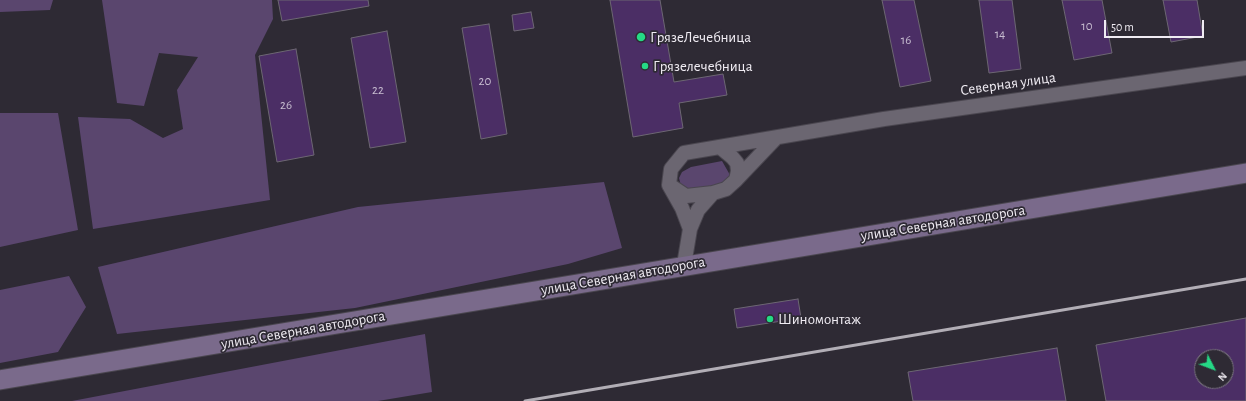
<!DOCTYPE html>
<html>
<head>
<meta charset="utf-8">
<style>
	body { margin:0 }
	#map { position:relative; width:1246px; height:401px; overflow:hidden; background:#2e2a34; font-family:"Alegreya Sans",sans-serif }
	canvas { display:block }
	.north { position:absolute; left:1194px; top:349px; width:40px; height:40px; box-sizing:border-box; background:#2e2a34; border:1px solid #7c7880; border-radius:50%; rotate:132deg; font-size:11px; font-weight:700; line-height:16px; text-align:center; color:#f0ecf3 }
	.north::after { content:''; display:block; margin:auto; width:14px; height:18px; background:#25d886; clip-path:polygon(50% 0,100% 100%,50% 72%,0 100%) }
	.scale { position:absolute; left:1104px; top:20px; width:100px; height:18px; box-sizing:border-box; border:2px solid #f0ecf3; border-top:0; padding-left:5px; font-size:12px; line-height:14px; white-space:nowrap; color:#f0ecf3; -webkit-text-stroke:3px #2e2a34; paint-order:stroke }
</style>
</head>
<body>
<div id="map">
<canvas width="1246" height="401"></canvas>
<div class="north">N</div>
<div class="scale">50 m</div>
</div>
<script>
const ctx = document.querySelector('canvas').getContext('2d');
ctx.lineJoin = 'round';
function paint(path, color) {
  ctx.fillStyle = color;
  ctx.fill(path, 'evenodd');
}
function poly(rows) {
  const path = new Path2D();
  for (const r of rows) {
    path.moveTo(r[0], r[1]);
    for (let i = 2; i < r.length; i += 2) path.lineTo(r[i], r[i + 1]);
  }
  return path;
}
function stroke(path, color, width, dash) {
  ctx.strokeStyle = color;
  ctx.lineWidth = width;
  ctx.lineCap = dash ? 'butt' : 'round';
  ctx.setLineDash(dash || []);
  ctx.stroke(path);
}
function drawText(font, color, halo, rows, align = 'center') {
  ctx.font = font + ' "Alegreya Sans",sans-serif';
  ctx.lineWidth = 3.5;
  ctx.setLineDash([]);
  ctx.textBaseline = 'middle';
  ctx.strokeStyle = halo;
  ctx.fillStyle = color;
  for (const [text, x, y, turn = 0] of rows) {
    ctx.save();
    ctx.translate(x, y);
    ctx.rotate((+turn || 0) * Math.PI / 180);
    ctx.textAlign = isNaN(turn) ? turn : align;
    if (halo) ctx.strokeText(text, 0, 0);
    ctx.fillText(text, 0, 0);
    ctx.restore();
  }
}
paint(poly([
	[0,0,53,0,50,10,0,12],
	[102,0,272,0,273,19,255,55,270,200,93,229,78,117,130,119,163,138,183,129,177,90,198,57,159,53,144,106,117,103],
	[0,113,58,113,78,230,0,247],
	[722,161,730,175,724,184,689,191,681,186,679,178,682,172,691,167],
	[604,182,622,248,568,264,355,308,117,334,98,267,358,207],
	[69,276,86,307,58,352,0,363,0,290],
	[425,334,432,392,378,401,72,401]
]), '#5a466e');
const building = poly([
	[278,0,368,0,369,6,282,21,278,0],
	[610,0,660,0,674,82,723,74,727,95,679,103,683,128,633,137,610,0],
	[882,0,914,0,931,81,900,87,882,0],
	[979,0,1012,0,1021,69,989,73,979,0],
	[1062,0,1102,0,1112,53,1074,60,1062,0],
	[1163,0,1197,0,1203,36,1171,42,1163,0],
	[531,12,534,28,514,31,512,15,531,12],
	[489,24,507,134,481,139,462,28,489,24],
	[387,31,406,142,370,148,351,38,387,31],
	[296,49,314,155,277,162,259,56,296,49],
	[798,299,801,318,737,328,734,309,798,299],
	[1246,318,1246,401,1106,401,1096,345,1246,318],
	[1202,357,1226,357,1226,381,1202,381,1202,357],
	[1057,348,1066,401,913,401,908,372,1057,348]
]);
paint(building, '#4b2e65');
stroke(building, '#6d6773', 1);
const street = poly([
	[736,180,776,138],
	[671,186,686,196,713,193,726,189,736,180,738,171,737,163,732,157,720,147],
	[690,229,682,208,669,185,671,169,684,153,884,119,1246,68],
	[684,265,690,229,698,210,713,193]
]);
const secondary = poly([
	[0,380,1246,173]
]);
stroke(street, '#4a464f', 16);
stroke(secondary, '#4a464f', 21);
stroke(street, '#6b6671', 14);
stroke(secondary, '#7a6a8b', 19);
stroke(poly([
	[525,401,1246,279]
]), '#b2aeb6', 3);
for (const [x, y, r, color] of [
	[641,37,5,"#25d886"],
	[645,66,4,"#25d886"],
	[770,319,4,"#25d886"]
]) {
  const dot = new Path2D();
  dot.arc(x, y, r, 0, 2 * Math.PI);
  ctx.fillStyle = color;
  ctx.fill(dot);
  stroke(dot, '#2e2a34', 1.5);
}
drawText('13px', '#c7bcd0', null, [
	["10",1087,26],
	["14",1000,34],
	["16",906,40],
	["20",485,81],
	["22",378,90],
	["26",286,105]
]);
drawText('15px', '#f0ecf3', '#2e2a34', [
	["ГрязеЛечебница",650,37],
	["Грязелечебница",653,66],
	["Шиномонтаж",778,319]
], 'left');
drawText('15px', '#f0ecf3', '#2e2a34', [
	["Северная улица",1008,84,-8],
	["улица Северная автодорога",943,223,-9],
	["улица Северная автодорога",623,276,-10],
	["улица Северная автодорога",303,330,-10]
]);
</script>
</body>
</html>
